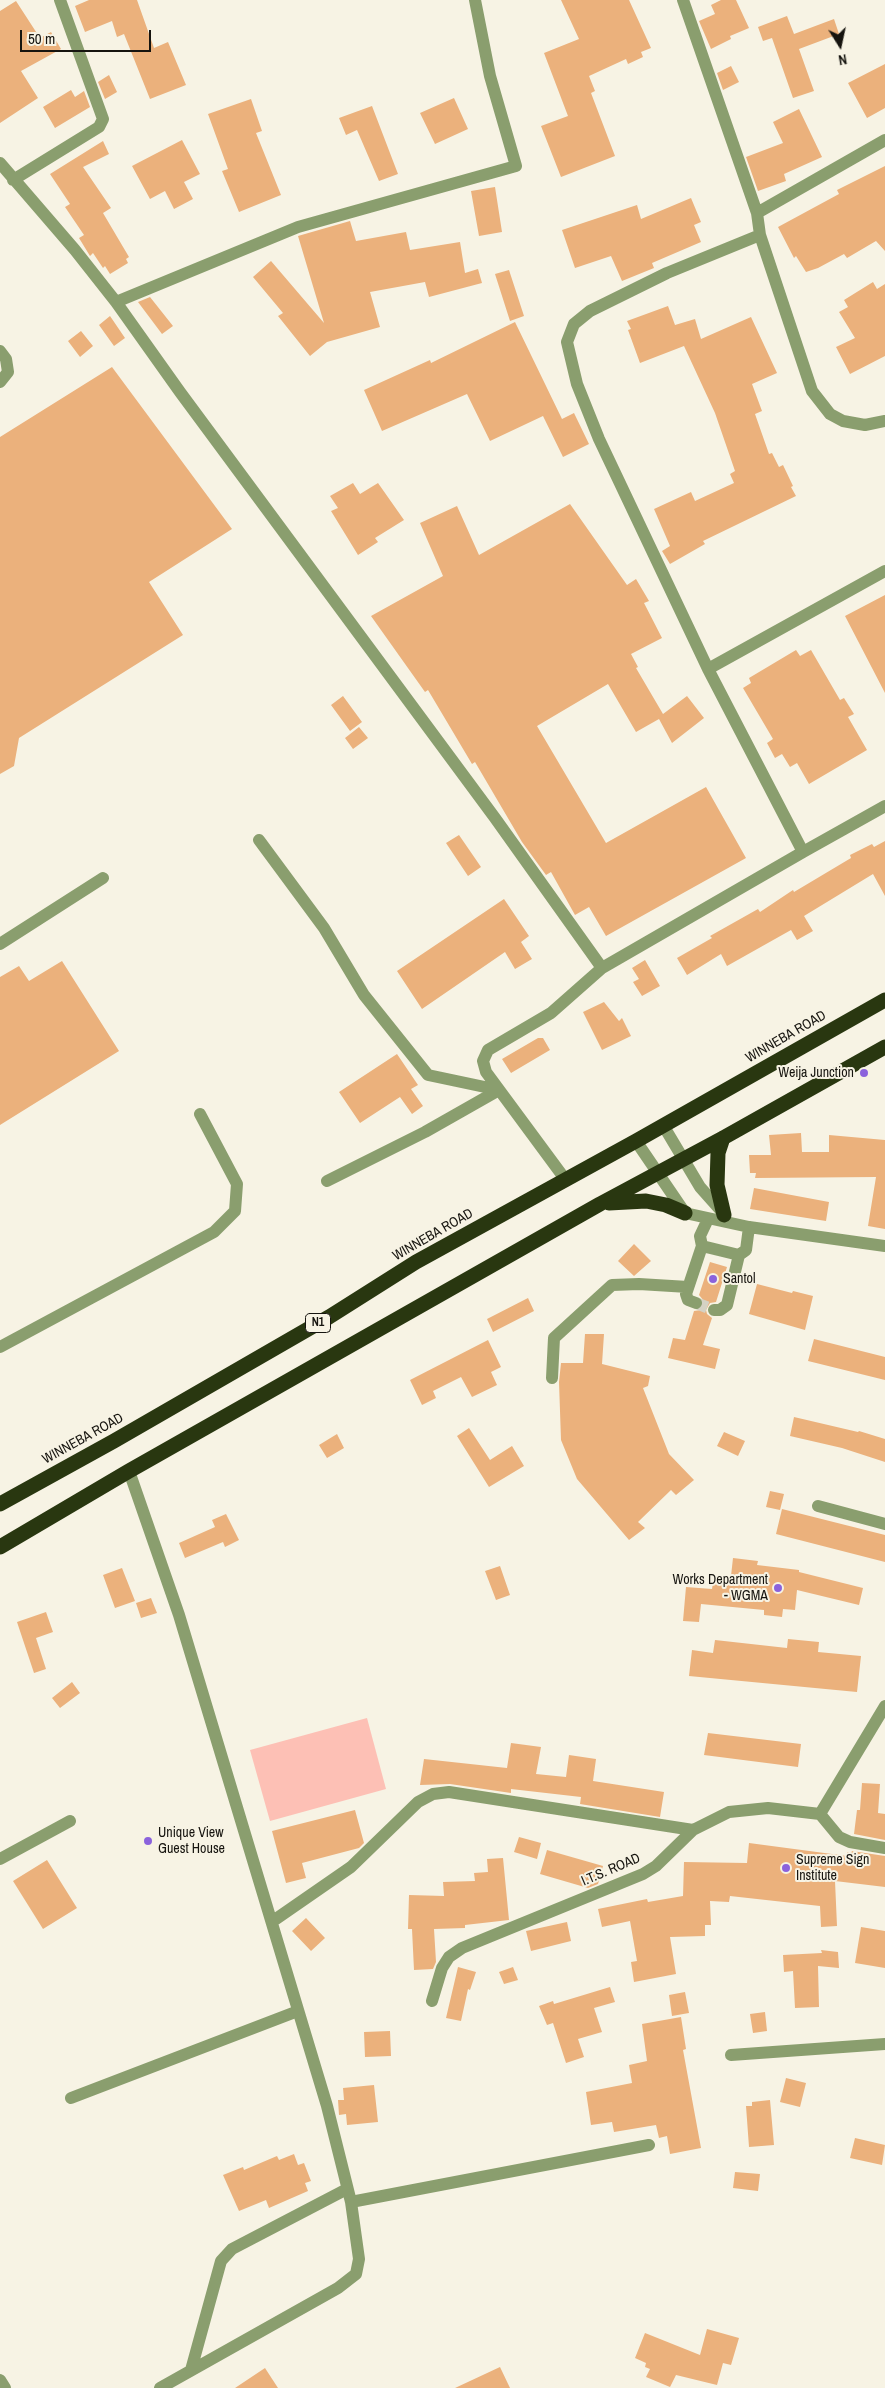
<!DOCTYPE html>
<html>
<head>
<meta charset="utf-8">
<style>
	body { margin:0 }
	#map { position:relative; width:885px; height:2388px; overflow:hidden; background:#f7f3e4; font-family:"Archivo Narrow",sans-serif }
	canvas { display:block }
	.north { position:absolute; left:815px; top:20px; width:50px; height:50px; -webkit-text-stroke:4px #f7f3e4; paint-order:stroke; rotate:170deg; font-size:14px; font-weight:700; line-height:20px; text-align:center; color:#16140f }
	.north::after { content:''; display:block; margin:auto; width:18px; height:22px; background:#16140f; clip-path:polygon(50% 0,100% 100%,50% 72%,0 100%) }
	.scale { position:absolute; left:20px; top:30px; width:131px; height:22px; box-sizing:border-box; border:2px solid #16140f; border-top:0; padding-left:6px; font-size:15px; line-height:18px; white-space:nowrap; color:#16140f; -webkit-text-stroke:4px #f7f3e4; paint-order:stroke }
</style>
</head>
<body>
<div id="map">
<canvas width="885" height="2388"></canvas>
<div class="north">N</div>
<div class="scale">50 m</div>
</div>
<script>
const ctx = document.querySelector('canvas').getContext('2d');
ctx.lineJoin = 'round';
function paint(path, color) {
  ctx.fillStyle = color;
  ctx.fill(path, 'evenodd');
}
function poly(rows) {
  const path = new Path2D();
  for (const r of rows) {
    path.moveTo(r[0], r[1]);
    for (let i = 2; i < r.length; i += 2) path.lineTo(r[i], r[i + 1]);
  }
  return path;
}
function stroke(path, color, width, dash) {
  ctx.strokeStyle = color;
  ctx.lineWidth = width;
  ctx.lineCap = dash ? 'butt' : 'round';
  ctx.setLineDash(dash || []);
  ctx.stroke(path);
}
function drawText(font, color, halo, rows, align = 'center') {
  ctx.font = font + ' "Archivo Narrow",sans-serif';
  ctx.lineWidth = 4;
  ctx.setLineDash([]);
  ctx.textBaseline = 'middle';
  ctx.strokeStyle = halo;
  ctx.fillStyle = color;
  for (const [text, x, y, turn = 0] of rows) {
    ctx.save();
    ctx.translate(x, y);
    ctx.rotate((+turn || 0) * Math.PI / 180);
    ctx.textAlign = isNaN(turn) ? turn : align;
    if (halo) ctx.strokeText(text, 0, 0);
    ctx.fillText(text, 0, 0);
    ctx.restore();
  }
}
paint(poly([
	[367,1718,386,1789,270,1821,250,1750]
]), '#fdc0b5');
paint(poly([
	[89,0,137,0,154,48,168,42,186,85,150,99,124,34,117,37,112,21,85,32,75,6],
	[561,0,629,0,651,48,641,52,643,57,628,64,626,59,589,76,595,91,591,93,615,156,561,177,541,126,568,116,544,53,579,39],
	[721,0,736,0,749,28,730,36,731,39,711,49,699,21,715,14,711,5],
	[16,1,40,38,51,32,61,49,21,71,38,98,0,123,0,11],
	[787,16,794,34,834,19,839,34,799,49,814,91,793,98,772,38,763,41,758,27],
	[885,64,885,108,867,118,848,83],
	[731,66,739,82,723,90,717,73],
	[109,75,117,92,105,99,98,82],
	[71,90,75,97,84,91,90,107,55,128,43,107],
	[454,98,468,129,435,144,420,113],
	[251,99,262,131,256,133,281,195,239,212,222,171,228,169,208,114],
	[372,106,398,174,379,181,357,130,346,135,339,118],
	[799,109,822,157,784,174,786,181,758,191,746,157,783,143,773,122],
	[182,140,200,174,184,182,193,199,174,209,165,191,150,199,132,166],
	[103,141,109,154,83,167,111,208,103,213,129,257,126,259,128,263,110,274,105,266,103,268,93,253,90,256,79,238,84,235,65,207,70,204,50,174],
	[885,166,885,251,876,241,847,258,844,254,818,268,806,272,796,256,794,258,778,227,839,194,837,190],
	[495,187,502,232,479,236,471,191],
	[691,198,701,222,694,225,701,242,652,263,654,268,622,281,611,256,575,268,562,230,637,205,641,219],
	[350,221,356,241,406,232,410,250,460,242,465,273,478,269,482,283,429,297,425,282,370,292,380,327,327,342,310,356,278,316,283,313,253,277,271,261,324,323,298,236],
	[509,270,524,316,510,321,495,274],
	[873,282,877,289,885,284,885,356,850,374,836,347,855,338,839,312,848,307,844,300],
	[150,297,173,326,162,334,138,302],
	[668,306,675,325,695,319,701,339,751,317,777,373,752,384,762,411,755,414,769,454,772,453,779,467,783,465,793,486,791,487,796,496,703,541,705,544,670,564,662,551,670,546,654,509,691,492,695,501,734,483,730,474,735,471,715,413,684,346,640,363,628,330,631,329,627,321],
	[110,316,125,338,114,346,99,325],
	[515,322,562,419,574,413,589,444,563,457,543,416,490,441,467,394,382,431,364,390,430,360,431,363],
	[81,331,93,346,80,357,68,341],
	[112,367,232,529,149,582,183,635,19,738,14,766,0,774,0,437],
	[353,483,360,494,378,483,404,520,375,538,378,542,358,555,331,511,338,508,330,496],
	[570,504,627,585,636,579,649,601,644,603,662,638,631,654,638,667,636,668,663,714,687,696,704,718,672,743,659,719,636,732,608,684,537,726,606,843,706,787,746,858,606,936,589,907,575,915,551,872,546,875,522,842,475,762,472,764,428,690,425,692,371,616,443,576,420,523,457,506,479,555],
	[885,595,885,693,845,616],
	[796,650,800,656,811,650,840,700,844,698,854,714,848,717,867,750,809,784,797,763,790,767,782,754,775,758,767,743,773,739,743,688,751,683,749,678],
	[343,696,362,722,350,731,331,705],
	[359,727,368,738,353,749,345,738],
	[459,835,481,867,468,876,446,843],
	[885,841,885,896,873,874,804,916,813,931,797,940,791,930,727,966,721,954,687,975,677,958,712,938,710,936,758,909,760,912,793,890,794,892,851,858,850,855,872,844,874,847],
	[504,899,529,936,521,942,532,959,515,969,505,952,422,1009,397,971],
	[645,960,660,986,642,996,633,982,639,979,632,968],
	[62,961,119,1051,0,1125,0,977,19,966,29,981],
	[604,1002,619,1021,622,1018,631,1036,602,1050,583,1012],
	[538,1038,543,1038,550,1050,511,1073,502,1059],
	[397,1054,418,1085,411,1089,423,1106,412,1114,400,1097,360,1123,339,1092],
	[801,1133,802,1152,829,1152,829,1135,885,1140,885,1229,868,1226,876,1177,755,1178,756,1173,750,1173,749,1155,771,1155,769,1135],
	[754,1188,829,1202,826,1221,750,1209],
	[634,1244,651,1261,634,1276,618,1261],
	[710,1262,727,1267,716,1302,710,1303,706,1310,707,1314,712,1318,703,1345,720,1349,715,1369,668,1358,673,1338,685,1340,694,1311,701,1310,703,1306,704,1301,699,1295],
	[757,1284,792,1293,793,1291,813,1296,805,1330,749,1314],
	[528,1298,534,1311,493,1332,487,1319],
	[585,1334,604,1334,602,1364,650,1376,648,1386,643,1388,669,1454,694,1480,676,1495,671,1490,638,1522,645,1528,629,1540,577,1479,561,1440,559,1382,561,1363,583,1363],
	[814,1339,885,1357,885,1380,808,1361],
	[488,1340,501,1367,491,1372,497,1385,472,1397,461,1377,433,1391,436,1398,422,1405,410,1380],
	[794,1417,858,1432,859,1431,885,1439,885,1462,842,1448,790,1436],
	[469,1428,490,1460,512,1446,524,1466,489,1487,457,1436],
	[724,1432,745,1441,738,1456,717,1446],
	[337,1434,344,1448,327,1458,319,1445],
	[770,1491,784,1494,780,1510,766,1507],
	[782,1509,885,1535,885,1562,776,1534],
	[226,1514,239,1540,225,1547,223,1542,185,1558,179,1543,215,1527,212,1520],
	[733,1558,758,1561,757,1565,799,1570,799,1572,863,1588,859,1605,797,1590,795,1610,783,1609,782,1617,764,1615,764,1610,701,1604,699,1622,683,1621,686,1587,712,1589,713,1583,730,1585],
	[500,1566,510,1595,496,1600,485,1571],
	[122,1568,135,1601,115,1608,103,1575],
	[151,1598,157,1613,141,1618,136,1603],
	[46,1612,53,1632,36,1638,46,1669,34,1673,17,1622],
	[788,1639,819,1642,818,1652,861,1656,857,1692,689,1676,692,1650,713,1653,715,1640,787,1648],
	[72,1682,80,1693,60,1708,52,1698],
	[708,1733,801,1744,798,1767,704,1755],
	[511,1743,541,1747,536,1774,566,1777,569,1755,596,1759,593,1781,664,1792,660,1817,580,1804,581,1797,511,1789,511,1793,450,1784,420,1785,424,1759,507,1768],
	[862,1783,880,1784,878,1813,885,1814,885,1840,854,1834,857,1810,860,1810],
	[355,1810,364,1843,359,1848,302,1863,306,1878,286,1883,272,1831],
	[519,1837,541,1843,537,1859,514,1852],
	[749,1843,847,1856,847,1852,851,1853,852,1851,885,1856,885,1887,835,1881,837,1926,821,1927,820,1906,730,1896,729,1902,710,1901,711,1925,705,1925,705,1936,670,1937,676,1974,634,1982,631,1962,637,1961,630,1921,602,1927,598,1909,647,1899,648,1902,683,1896,684,1862,747,1863],
	[547,1850,603,1866,598,1884,588,1888,540,1874],
	[503,1858,509,1920,465,1925,465,1928,434,1929,436,1962,433,1969,414,1970,412,1929,408,1929,409,1895,444,1896,443,1882,475,1881,474,1873,488,1872,487,1859],
	[47,1860,77,1908,43,1929,13,1881],
	[306,1918,325,1938,311,1951,292,1931],
	[567,1922,571,1941,531,1951,526,1931],
	[861,1927,885,1931,885,1968,855,1963],
	[821,1950,838,1952,839,1968,818,1966,819,2007,795,2008,793,1971,784,1972,783,1955,822,1953],
	[458,1967,476,1972,470,1990,468,1989,461,2021,446,2018],
	[513,1967,518,1980,504,1984,499,1972],
	[610,1987,615,2002,594,2008,602,2032,578,2039,584,2057,566,2063,553,2023,547,2025,539,2006,553,2001,554,2004],
	[685,1992,689,2013,672,2016,669,1995],
	[765,2012,767,2031,753,2033,750,2014],
	[681,2017,686,2049,683,2050,701,2148,670,2154,667,2136,659,2138,656,2125,614,2132,612,2122,591,2125,586,2092,632,2083,629,2065,647,2061,642,2024],
	[390,2031,391,2056,365,2057,364,2032],
	[786,2078,806,2083,800,2107,780,2102],
	[374,2085,378,2122,347,2125,346,2114,339,2115,338,2100,344,2100,343,2088],
	[770,2100,774,2145,749,2147,746,2106,752,2106,752,2102],
	[855,2138,885,2145,882,2165,850,2158],
	[294,2154,298,2165,304,2163,311,2181,305,2183,308,2191,269,2208,266,2200,239,2211,223,2175,243,2167,244,2170,277,2156,279,2160],
	[735,2172,760,2174,758,2191,733,2188],
	[707,2329,739,2338,731,2365,723,2363,717,2385,676,2375,670,2387,646,2377,650,2369,645,2367,646,2363,635,2358,645,2333,700,2355],
	[500,2367,510,2388,455,2388],
	[265,2368,278,2388,235,2388]
]), '#ebb17c');
stroke(poly([
	[696,1303,714,1310]
]), '#d5d2c4', 12, [12, 6]);
stroke(poly([
	[683,0,757,213,760,235,812,391,830,414,843,421,865,425,885,421],
	[0,163,75,250,116,302,180,392,495,818,602,968],
	[13,180,99,127,103,119,60,0],
	[757,213,885,140],
	[116,302,298,227,516,166,490,76,475,0],
	[0,351,6,359,8,372,0,382],
	[708,669,885,571],
	[259,840,324,928,364,995,428,1075,499,1090],
	[803,852,885,806],
	[0,944,103,878],
	[663,1125,700,1187,724,1214],
	[636,1141,685,1213,749,1227,885,1246],
	[565,1179,486,1072,483,1061,488,1050,551,1013,602,968,803,852,708,669,599,439,577,384,567,342,574,324,590,311,667,273,760,235],
	[327,1181,425,1132,499,1090],
	[708,1219,700,1236,702,1246,739,1255,746,1250,749,1227],
	[696,1303,688,1300,686,1294,702,1246],
	[714,1310,720,1310,727,1305,739,1255],
	[0,1347,214,1232,235,1211,237,1184,200,1114],
	[552,1378,554,1338,612,1285,639,1284,688,1287],
	[129,1471,179,1615,327,2106,351,2202,359,2259,356,2274,338,2288,160,2388],
	[818,1506,885,1524],
	[820,1814,839,1837,850,1842,885,1848],
	[0,1859,70,1821],
	[273,1921,351,1867,418,1802,433,1794,449,1792,693,1830],
	[432,2001,442,1968,449,1957,462,1948,643,1874,656,1866,693,1830,729,1812,768,1808,820,1814,885,1706],
	[731,2055,885,2044],
	[71,2098,298,2011],
	[351,2202,649,2145],
	[191,2370,221,2261,232,2249,347,2189],
	[0,2380,5,2388]
]), '#8a9e6e', 12);
stroke(poly([
	[723,1138,718,1153,717,1185,724,1215],
	[609,1203,646,1201,666,1205,685,1213],
	[0,1504,114,1441,329,1317,416,1262,636,1141,885,1000],
	[0,1547,129,1471,600,1204,723,1138,885,1047]
]), '#293710', 15);
for (const [x, y, r, color] of [
	[864,1073,5,"#8b62dc"],
	[713,1279,5,"#8b62dc"],
	[778,1588,5,"#8b62dc"],
	[148,1841,5,"#8b62dc"],
	[786,1868,5,"#8b62dc"]
]) {
  const dot = new Path2D();
  dot.arc(x, y, r, 0, 2 * Math.PI);
  ctx.fillStyle = color;
  ctx.fill(dot);
  stroke(dot, '#f7f3e4', 2);
}
for (const [x, y, w] of [
	[318,1323,25]
]) {
  const box = new Path2D();
  box.roundRect(x - w / 2, y - 9.5, w, 19, 4);
  ctx.fillStyle = '#f7f3e4';
  ctx.fill(box);
  stroke(box, '#16140f', 1);
}
drawText('bold 12px', '#16140f', null, [
	["N1",318,1323]
]);
drawText('14px', '#16140f', '#f7f3e4', [
	["WINNEBA ROAD",786,1037,-30],
	["WINNEBA ROAD",433,1235,-30],
	["WINNEBA ROAD",83,1439,-29],
	["I.T.S. ROAD",611,1870,-23]
]);
drawText('14px', '#16140f', '#f7f3e4', [
	["Weija Junction",854,1073,"right"],
	["Santol",723,1279],
	["Works Department",768,1580,"right"],
	["- WGMA",768,1596,"right"],
	["Unique View",158,1833],
	["Guest House",158,1849],
	["Supreme Sign",796,1860],
	["Institute",796,1876]
], 'left');
</script>
</body>
</html>
